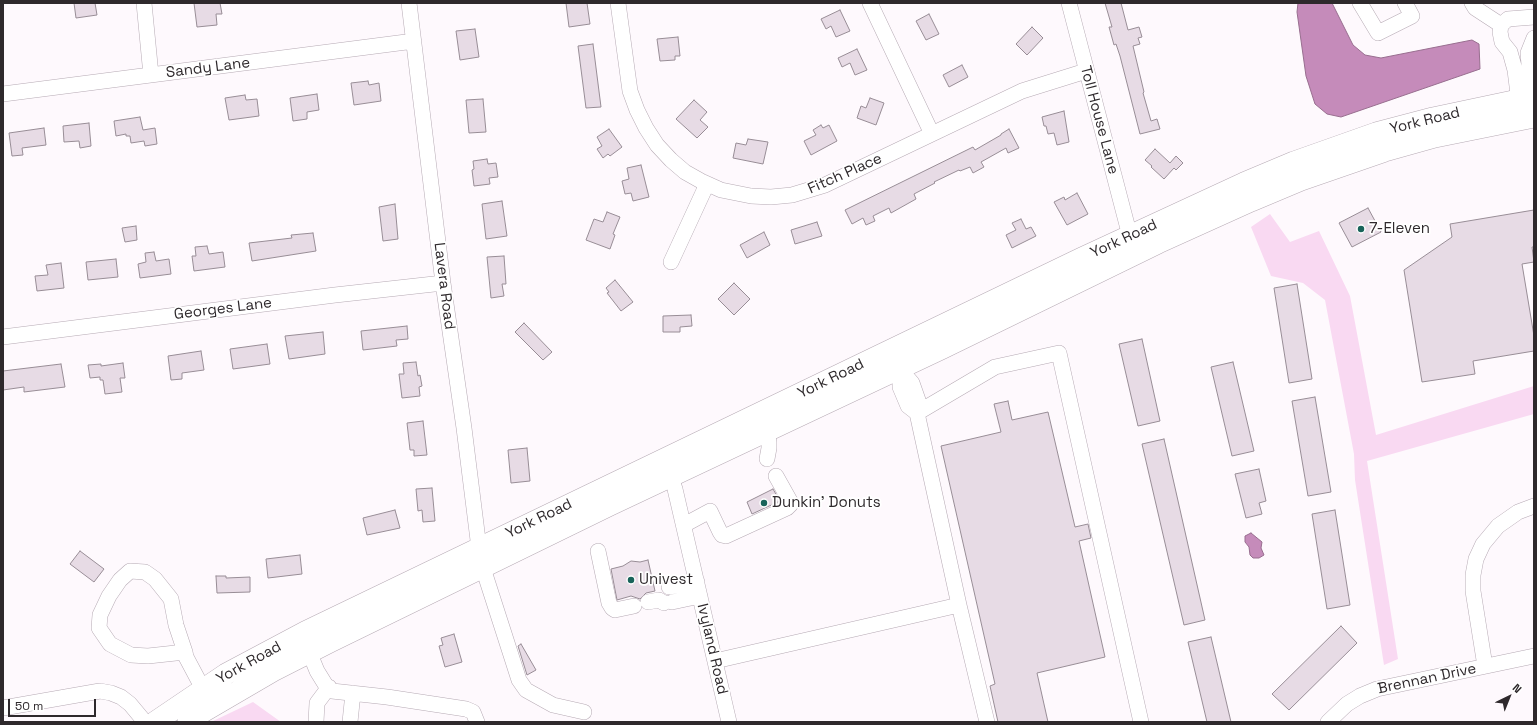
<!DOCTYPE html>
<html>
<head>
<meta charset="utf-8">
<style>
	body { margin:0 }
	#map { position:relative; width:1537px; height:725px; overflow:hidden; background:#fef9fd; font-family:"Space Grotesk",sans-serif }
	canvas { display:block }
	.frame { position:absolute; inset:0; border:4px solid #2e292c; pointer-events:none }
	.north { position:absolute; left:1489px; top:677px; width:40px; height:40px; -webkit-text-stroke:3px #fff; paint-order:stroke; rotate:43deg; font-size:11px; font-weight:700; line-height:16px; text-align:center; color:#2e292c }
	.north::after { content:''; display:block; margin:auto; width:14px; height:18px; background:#2e292c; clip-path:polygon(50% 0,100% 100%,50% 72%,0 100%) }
	.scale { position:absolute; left:8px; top:699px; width:88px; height:18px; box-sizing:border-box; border:2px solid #2e292c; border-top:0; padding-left:5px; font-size:12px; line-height:14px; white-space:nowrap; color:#2e292c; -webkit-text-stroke:3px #fff; paint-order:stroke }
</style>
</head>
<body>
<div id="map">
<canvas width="1537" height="725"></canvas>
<div class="frame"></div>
<div class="north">N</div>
<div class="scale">50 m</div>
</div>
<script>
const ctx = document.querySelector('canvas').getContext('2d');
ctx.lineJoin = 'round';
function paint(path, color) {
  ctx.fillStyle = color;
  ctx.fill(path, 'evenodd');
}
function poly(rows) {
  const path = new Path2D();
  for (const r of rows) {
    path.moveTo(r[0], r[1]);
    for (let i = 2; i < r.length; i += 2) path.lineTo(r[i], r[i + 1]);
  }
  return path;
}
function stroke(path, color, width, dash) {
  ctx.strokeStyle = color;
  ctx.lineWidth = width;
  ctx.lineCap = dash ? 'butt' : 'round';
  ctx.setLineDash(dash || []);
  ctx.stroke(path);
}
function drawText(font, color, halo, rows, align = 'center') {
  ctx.font = font + ' "Space Grotesk",sans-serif';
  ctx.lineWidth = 3.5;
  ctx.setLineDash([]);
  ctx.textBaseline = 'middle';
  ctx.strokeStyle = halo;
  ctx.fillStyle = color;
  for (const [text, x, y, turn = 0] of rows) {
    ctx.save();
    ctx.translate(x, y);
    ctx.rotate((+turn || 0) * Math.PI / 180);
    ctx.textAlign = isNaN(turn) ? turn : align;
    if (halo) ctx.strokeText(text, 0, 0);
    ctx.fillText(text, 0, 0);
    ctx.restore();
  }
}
paint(poly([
	[1270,214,1290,242,1319,231,1350,296,1376,435,1534,386,1534,414,1367,461,1398,659,1384,665,1355,480,1354,454,1325,300,1303,283,1271,276,1251,227],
	[253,702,281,722,211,722]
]), '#f9d9f2');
const water = poly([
	[1298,3,1332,3,1353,45,1365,55,1381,58,1472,40,1479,44,1480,69,1341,117,1327,114,1315,104,1306,76,1297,12,1298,3],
	[1251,533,1262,542,1261,548,1264,555,1259,558,1253,558,1250,555,1249,547,1245,542,1245,536,1251,533]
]);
paint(water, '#c58bba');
stroke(water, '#986e8f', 1);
const building = poly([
	[74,3,95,3,97,15,76,18,74,3],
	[194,3,220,3,222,14,216,14,217,25,197,27,194,3],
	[566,3,587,3,590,24,569,27,566,3],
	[1105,3,1121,3,1128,30,1139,27,1142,37,1138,38,1140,44,1133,46,1144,92,1143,93,1151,121,1157,119,1160,129,1140,134,1120,56,1116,44,1114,45,1109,27,1112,27,1105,3],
	[840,10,850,31,836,37,831,26,826,29,821,19,840,10],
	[929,14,939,34,926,40,916,21,929,14],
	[1032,27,1043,38,1027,55,1016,44,1032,27],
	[475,29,479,57,460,60,456,31,475,29],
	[678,37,680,56,675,56,675,60,660,61,657,39,678,37],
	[593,44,601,107,586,108,578,46,593,44],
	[857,49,867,70,855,75,850,63,842,67,838,58,857,49],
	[962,65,968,77,949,87,943,75,962,65],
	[368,81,369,85,379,83,381,101,354,105,351,83,368,81],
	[317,94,319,110,307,112,307,119,293,121,290,98,317,94],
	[245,95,246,100,257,99,259,116,229,120,225,98,245,95],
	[870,98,884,103,876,125,857,118,861,106,866,108,870,98],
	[483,99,486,132,469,133,466,100,483,99],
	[694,100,707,112,700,120,708,127,697,138,676,119,694,100],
	[1064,111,1069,142,1057,145,1054,133,1048,134,1046,126,1044,126,1042,117,1064,111],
	[140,117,143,130,155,128,157,144,145,146,144,141,131,143,130,136,126,136,126,134,116,136,114,121,140,117],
	[89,123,91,146,80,148,79,141,64,142,63,126,89,123],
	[821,125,823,128,829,125,837,141,811,155,804,141,816,135,813,130,821,125],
	[44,128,46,145,22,148,23,155,12,156,9,133,44,128],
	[609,129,622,147,610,156,608,154,603,158,597,149,602,146,597,137,609,129],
	[1009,129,1019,148,1008,153,1006,148,981,162,984,167,973,173,970,167,960,171,959,170,934,182,935,183,914,194,916,199,891,213,889,208,873,216,875,221,866,225,863,218,852,224,845,210,973,147,975,150,1001,135,1001,134,1009,129],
	[748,139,768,142,763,164,733,158,736,143,746,145,748,139],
	[1155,149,1170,163,1176,156,1183,163,1176,170,1174,168,1164,179,1151,167,1152,166,1145,160,1155,149],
	[487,159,488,164,496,163,498,177,489,178,490,184,474,186,472,170,474,169,473,161,487,159],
	[641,165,649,197,633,201,631,193,625,194,622,181,629,179,627,168,641,165],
	[1077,193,1088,214,1067,225,1054,202,1064,197,1065,200,1077,193],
	[502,201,507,236,486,239,482,204,502,201],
	[395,204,398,239,383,241,379,207,395,204],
	[1368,208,1381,232,1352,247,1339,223,1368,208],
	[1534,210,1534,247,1532,247,1534,262,1522,264,1534,336,1534,351,1473,361,1475,374,1422,382,1404,270,1452,237,1450,224,1534,210],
	[607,212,620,217,613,234,615,235,610,249,586,240,594,219,603,222,607,212],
	[1021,219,1026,229,1031,227,1036,236,1012,248,1006,235,1016,230,1012,223,1021,219],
	[817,222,822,236,795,244,791,230,817,222],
	[136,226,137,240,125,242,122,228,136,226],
	[764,232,770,245,747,258,740,245,764,232],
	[313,233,316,251,252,261,249,243,292,238,291,235,313,233],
	[207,246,209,254,223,252,225,267,194,271,192,256,196,256,195,247,207,246],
	[154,252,156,261,169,259,171,274,140,278,138,264,146,262,145,253,154,252],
	[504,256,506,284,502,284,504,296,491,298,487,257,504,256],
	[116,259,118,277,88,280,86,262,116,259],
	[61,263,64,288,37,291,35,276,48,275,46,265,61,263],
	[615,280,633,302,621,311,607,293,609,292,606,288,615,280],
	[734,283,750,299,734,315,718,299,734,283],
	[1297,284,1312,379,1289,383,1274,288,1297,284],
	[691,315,692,326,680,327,680,332,663,332,663,316,691,315],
	[524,323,552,352,543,360,515,332,524,323],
	[407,326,408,339,396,340,397,346,363,350,361,331,407,326],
	[323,332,325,354,289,359,285,336,323,332],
	[1142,339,1160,421,1138,426,1119,344,1142,339],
	[267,344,270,364,233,369,230,349,267,344],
	[201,351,204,370,182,373,182,379,171,380,168,356,201,351],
	[416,362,418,376,420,375,422,386,419,387,420,396,402,398,399,374,404,374,403,363,416,362],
	[1233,362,1254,451,1232,456,1211,367,1233,362],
	[123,363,125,378,120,378,122,392,105,394,103,380,100,380,100,377,90,378,88,365,101,364,101,366,123,363],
	[61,364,65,387,24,392,24,387,3,390,3,371,61,364],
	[1315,397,1331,492,1308,496,1292,401,1315,397],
	[1008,401,1012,420,1048,412,1075,527,1088,524,1091,538,1079,541,1105,657,1037,673,1048,722,998,722,990,686,995,684,941,446,1001,432,994,404,1008,401],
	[423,421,427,455,414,456,414,450,410,450,407,423,423,421],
	[1164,439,1205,620,1184,625,1142,444,1164,439],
	[527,448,530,481,511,483,508,450,527,448],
	[1259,469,1266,501,1259,503,1262,514,1246,518,1235,474,1259,469],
	[432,488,435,521,423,522,422,510,418,511,416,489,432,488],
	[773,489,780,501,752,514,747,502,773,489],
	[395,510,400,528,367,535,363,518,395,510],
	[1335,510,1350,605,1327,609,1312,514,1335,510],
	[80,551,104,569,94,582,70,564,80,551],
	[300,555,302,574,268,578,266,559,300,555],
	[648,560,655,591,646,593,640,599,631,596,617,600,611,569,623,566,631,561,640,562,648,560],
	[216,576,226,576,226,578,250,577,250,592,217,593,216,576],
	[1341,626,1357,643,1289,710,1272,694,1341,626],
	[454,634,462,662,445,667,439,646,443,645,441,638,454,634],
	[1211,637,1231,722,1207,722,1188,642,1211,637],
	[521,644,536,670,527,675,518,646,521,644]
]);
paint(building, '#e7dbe5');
stroke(building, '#988d96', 1);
const minor = poly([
	[144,3,151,75],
	[409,3,443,283,464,428,479,548,483,568,519,680,526,690,553,705,584,712],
	[618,3,630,91,637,110,646,128,657,145,671,160,685,172,701,181,721,190,751,196,771,197,792,195,825,185,1022,91,1086,71],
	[870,3,932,134],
	[1069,3,1132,244],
	[1360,3,1378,33,1412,16,1405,3],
	[1472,3,1475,8,1501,25],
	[3,94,414,41],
	[1533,109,1528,53,1534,38],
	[1520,110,1515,70,1510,52,1502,42,1500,32,1501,25,1508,19,1534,17],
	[671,262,707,184],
	[3,337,335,295,443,283],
	[896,360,900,369,912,383,919,403,917,413,959,605,987,722],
	[900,369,900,387,908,406,917,413],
	[917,413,995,367,1059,353,1141,722],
	[763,423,767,431,769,442,769,448,767,459],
	[668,468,675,489,729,722],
	[684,525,710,511,720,532,722,535,726,536,787,508,791,504,790,501,776,476],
	[598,551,609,603,612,608,615,610,634,606],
	[669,587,697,582],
	[648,602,659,600,664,603],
	[672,602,700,596],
	[306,644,317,671,325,684,332,691,387,697,466,709,473,712,477,722],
	[185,652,148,656,131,655,110,644,99,628,100,615,109,596,120,580,130,571,145,572,155,579,171,599,176,625,185,652,186,657,203,689],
	[715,661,959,605],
	[1485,666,1473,591,1473,575,1476,559,1483,544,1498,526,1518,512,1534,506],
	[3,708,100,691,111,693,121,697,130,704,145,722],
	[316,722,317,703,329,687],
	[350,722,353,693],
	[1328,722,1347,704,1360,696,1377,689,1534,656]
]);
const highway = poly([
	[155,722,226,674,305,632,1082,258,1244,183,1294,162,1376,133,1433,118,1518,100,1534,99],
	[188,722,201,713,273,671,330,642,610,505,943,348,1158,243,1251,201,1301,180,1385,151,1435,137,1534,117]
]);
stroke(minor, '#b6aab4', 16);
stroke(highway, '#b6aab4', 22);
stroke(minor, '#fff', 15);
stroke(highway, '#fff', 21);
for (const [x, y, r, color] of [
	[1361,229,4,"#18635a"],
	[764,503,4,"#18635a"],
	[631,580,4,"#18635a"]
]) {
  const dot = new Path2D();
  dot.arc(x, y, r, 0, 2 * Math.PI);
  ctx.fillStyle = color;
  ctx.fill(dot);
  stroke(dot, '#fff', 1.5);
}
drawText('15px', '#2e292c', '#fff', [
	["Sandy Lane",208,68,-7],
	["Toll House Lane",1099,120,75],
	["York Road",1425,121,-14],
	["Fitch Place",845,174,-24],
	["York Road",1124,239,-25],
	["Lavera Road",444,286,83],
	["Georges Lane",223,309,-7],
	["York Road",831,379,-26],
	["York Road",539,519,-26],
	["Ivyland Road",712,649,77],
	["York Road",249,663,-29],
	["Brennan Drive",1427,679,-12]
]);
drawText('15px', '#2e292c', '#fff', [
	["7-Eleven",1369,229],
	["Dunkin' Donuts",772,503],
	["Univest",639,580]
], 'left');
</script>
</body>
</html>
